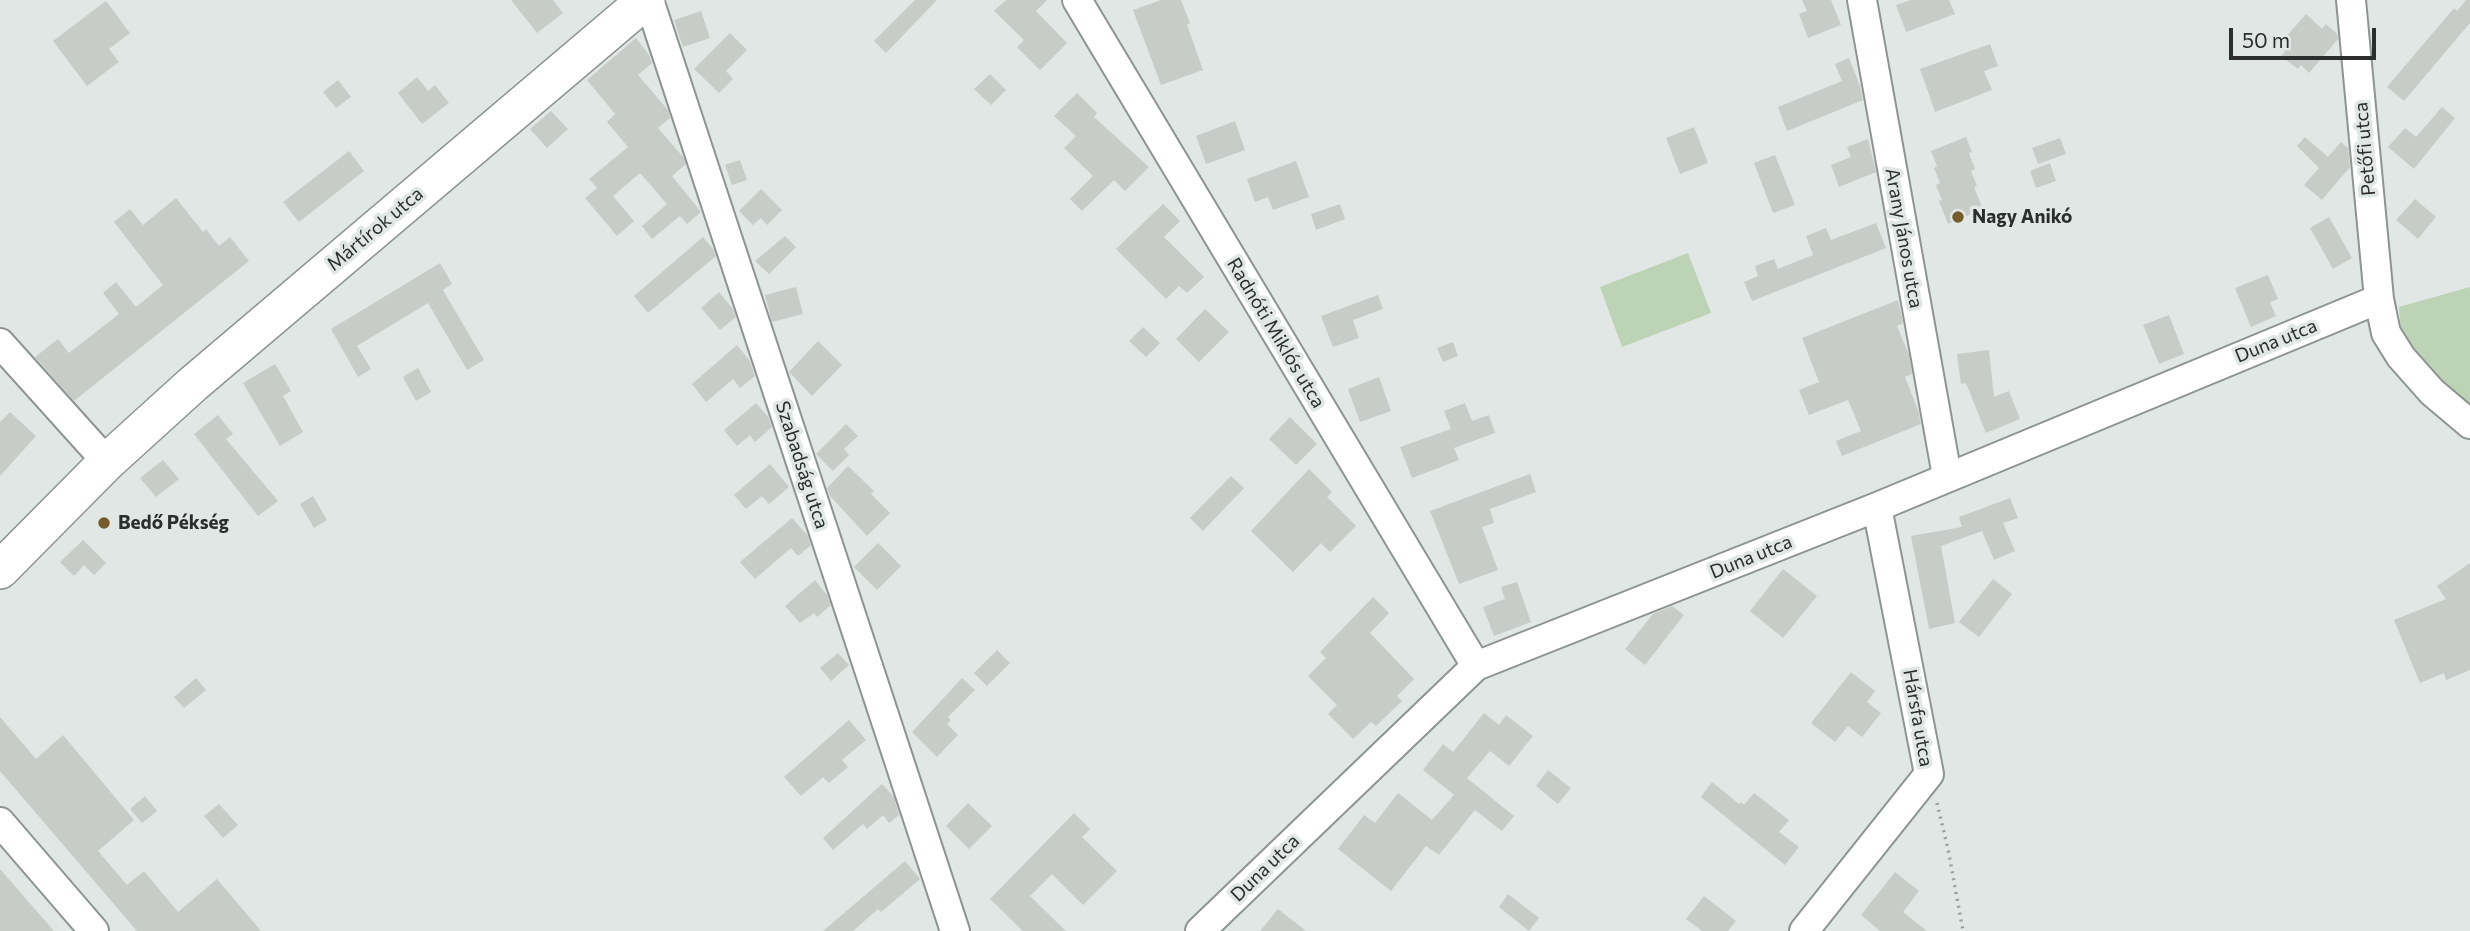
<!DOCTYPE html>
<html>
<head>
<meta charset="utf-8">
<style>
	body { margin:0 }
	#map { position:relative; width:2470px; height:931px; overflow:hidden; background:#e0e7e5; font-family:Commissioner,sans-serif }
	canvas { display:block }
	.scale { position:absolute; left:2229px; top:28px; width:147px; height:32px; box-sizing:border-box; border:4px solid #2b2e2d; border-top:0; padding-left:9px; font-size:21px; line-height:24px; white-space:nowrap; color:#2b2e2d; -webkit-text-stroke:5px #e0e7e5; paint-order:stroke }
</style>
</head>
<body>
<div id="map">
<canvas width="2470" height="931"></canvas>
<div class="scale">50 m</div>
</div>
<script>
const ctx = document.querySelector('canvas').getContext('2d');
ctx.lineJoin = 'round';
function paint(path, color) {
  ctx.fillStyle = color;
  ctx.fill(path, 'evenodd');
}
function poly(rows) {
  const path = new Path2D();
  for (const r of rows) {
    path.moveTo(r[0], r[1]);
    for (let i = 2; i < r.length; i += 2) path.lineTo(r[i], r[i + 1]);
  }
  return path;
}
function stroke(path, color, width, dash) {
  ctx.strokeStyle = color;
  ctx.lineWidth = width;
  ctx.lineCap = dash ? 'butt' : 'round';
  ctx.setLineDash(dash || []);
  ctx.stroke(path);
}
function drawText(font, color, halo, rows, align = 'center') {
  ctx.font = font + ' Commissioner,sans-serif';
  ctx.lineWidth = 7;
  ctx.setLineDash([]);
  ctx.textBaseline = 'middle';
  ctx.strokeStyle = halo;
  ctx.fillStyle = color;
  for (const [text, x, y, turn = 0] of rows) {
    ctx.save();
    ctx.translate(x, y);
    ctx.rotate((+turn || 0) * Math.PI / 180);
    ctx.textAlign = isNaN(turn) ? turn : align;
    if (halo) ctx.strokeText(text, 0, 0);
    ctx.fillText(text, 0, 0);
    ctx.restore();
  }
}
paint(poly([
	[1688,253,1711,313,1622,347,1600,287],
	[2470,287,2470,411,2434,384,2402,340,2399,307]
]), '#bcd3b5');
paint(poly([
	[511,0,553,0,563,13,537,33],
	[915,0,937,0,886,53,874,41],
	[1006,0,1047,0,1036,11,1067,43,1040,70,1017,47,1024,40,994,11],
	[1161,0,1181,0,1190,23,1187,25,1203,70,1161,85,1133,10],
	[1802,0,1831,0,1841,25,1808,38,1799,14,1807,11],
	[1911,0,1949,0,1955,14,1906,32,1896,5],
	[2466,0,2470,0,2470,23,2404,101,2387,87,2454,8,2457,11],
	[106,1,130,33,109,49,119,62,87,86,53,41],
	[701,11,710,38,683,47,674,20],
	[2306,14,2322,29,2326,24,2337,34,2338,39,2309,73,2301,65,2298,69,2281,56,2285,52,2278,46],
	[730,33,747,50,726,71,733,79,719,93,694,69],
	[636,38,649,55,652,63,638,75,668,110,670,118,658,128,684,158,686,164,672,176,701,212,687,224,680,216,652,239,642,226,667,204,640,173,613,196,634,221,617,236,585,198,597,188,589,179,628,147,607,122,615,114,587,80],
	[1990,44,1998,66,1984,71,1992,90,1935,112,1920,69],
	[1849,58,1860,86,1863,100,1787,131,1778,107,1842,81,1835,64],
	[990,74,1006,90,991,105,974,89],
	[417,77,428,91,435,85,449,103,422,124,398,93],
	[338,80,351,97,336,108,323,92],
	[1077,93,1097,113,1094,117,1149,167,1125,191,1114,180,1082,211,1070,199,1093,176,1064,148,1076,136,1054,116],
	[2442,107,2455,118,2414,169,2388,147,2405,128,2416,137],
	[551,111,568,129,547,148,530,129],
	[1235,121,1245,150,1206,164,1196,136],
	[1694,127,1708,163,1680,174,1666,138],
	[1966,137,1972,152,1969,153,1975,169,1971,171,1977,186,1974,187,1983,209,1948,224,1939,201,1942,200,1936,185,1940,183,1934,168,1937,166,1931,151],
	[2305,137,2328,157,2341,142,2348,148,2350,167,2322,200,2304,185,2319,168,2297,146],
	[2060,138,2066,154,2038,164,2032,148],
	[1868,139,1876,172,1839,187,1831,165,1851,157,1847,147],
	[349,151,364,171,299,222,283,202],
	[1775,155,1795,205,1773,213,1754,163],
	[740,160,747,180,732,185,725,165],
	[1296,161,1309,197,1273,210,1268,197,1255,202,1247,179],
	[2050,163,2056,181,2036,188,2030,171],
	[761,189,782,210,767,225,761,218,753,225,739,211],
	[176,198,203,232,206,229,219,246,230,237,249,261,74,401,35,357,58,339,69,353,119,314,103,293,116,282,136,307,163,285,114,222,130,209,143,225],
	[2415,199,2436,217,2418,239,2396,220],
	[1163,204,1180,221,1164,237,1204,277,1187,293,1179,286,1166,299,1116,249],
	[1340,204,1345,219,1316,230,1311,214],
	[2329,217,2352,258,2333,269,2310,228],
	[1876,223,1886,248,1752,301,1744,282,1758,276,1755,266,1774,259,1778,269,1813,255,1806,236,1826,228,1831,240],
	[785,236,796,247,769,274,755,261],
	[703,237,713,249,716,256,648,313,634,296],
	[440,263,452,284,443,290,484,360,467,370,428,303,357,346,371,369,358,377,331,329],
	[2268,275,2278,299,2270,302,2276,316,2251,327,2235,288],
	[796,287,803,314,772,322,765,295],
	[719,292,733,309,736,317,720,330,701,308],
	[1378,295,1383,309,1353,320,1359,338,1333,347,1321,316],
	[1898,300,1903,323,1897,326,1909,355,1912,374,1905,377,1918,410,1921,424,1842,456,1836,441,1861,431,1848,400,1809,415,1799,390,1819,382,1802,338],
	[1205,309,1229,332,1199,362,1176,339],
	[2169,315,2184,354,2159,364,2143,325],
	[1143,327,1160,343,1146,357,1129,341],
	[818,341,842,365,812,396,789,372],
	[1453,342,1458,356,1443,362,1437,348],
	[737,345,750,361,755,376,740,388,733,379,706,402,692,384],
	[1989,350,1994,397,2009,391,2020,419,1986,433,1966,383,1961,384,1957,354],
	[275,364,291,391,283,396,303,432,280,446,243,383],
	[418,368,431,392,416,401,403,377],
	[1379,377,1391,411,1360,422,1348,389],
	[756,403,769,418,772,427,755,442,750,435,737,446,724,430],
	[1465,403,1472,421,1489,415,1495,433,1454,448,1459,460,1412,478,1400,447,1451,429,1444,411],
	[10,412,36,436,0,476,0,422],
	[218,415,233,434,226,439,278,501,258,516,194,434],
	[1290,417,1317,444,1296,465,1269,439],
	[846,424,858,436,844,449,849,455,833,471,816,454],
	[163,460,179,479,156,497,140,478],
	[770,464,789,487,769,504,762,496,746,509,734,495],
	[848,466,874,491,871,494,890,513,867,536,830,496,827,488],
	[1309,469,1332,492,1327,497,1356,526,1330,552,1321,543,1293,572,1251,531],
	[1530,474,1536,492,1490,509,1494,523,1482,527,1498,570,1459,584,1430,511],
	[1231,476,1244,488,1203,531,1190,518],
	[313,496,327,520,314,528,300,504],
	[2010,498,2018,518,2003,523,2015,551,1994,560,1982,531,1941,546,1955,623,1929,629,1911,536,1962,527,1959,517],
	[792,518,808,536,811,545,798,556,791,548,755,579,740,562],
	[83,540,106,563,94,575,84,565,74,576,60,562],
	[878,543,901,566,877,590,854,567],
	[2470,563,2470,670,2446,680,2444,673,2420,683,2394,620,2446,599,2437,586],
	[1783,569,1817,596,1783,638,1750,611],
	[1993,579,2012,594,1979,637,1959,622],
	[815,580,827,595,831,605,817,617,814,613,800,623,785,606],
	[1517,582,1531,622,1494,636,1483,607,1505,599,1501,587],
	[1373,597,1389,613,1370,633,1414,679,1397,696,1402,701,1376,726,1371,722,1353,739,1328,714,1337,705,1308,676,1326,658,1320,652],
	[1672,606,1684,615,1645,665,1625,649,1653,614],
	[997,650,1010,663,987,686,974,673],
	[838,653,849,665,831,681,820,668],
	[1851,672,1875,691,1867,702,1881,713,1862,737,1848,726,1835,742,1811,723],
	[196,678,206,690,184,708,174,697],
	[962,678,975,690,948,717,951,720,947,724,958,735,937,757,912,732],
	[1484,713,1499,725,1506,715,1533,736,1509,766,1490,751,1467,778,1514,816,1502,831,1475,810,1439,855,1426,846,1391,891,1338,849,1364,815,1375,823,1398,793,1432,820,1454,795,1423,770,1443,744,1453,752],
	[0,717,36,759,63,735,134,820,98,851,127,885,144,871,178,912,217,879,261,931,137,931,0,771],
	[849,720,866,740,842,760,848,767,829,783,823,777,801,796,784,777],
	[1548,770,1571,788,1558,804,1536,786],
	[1712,782,1739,804,1741,802,1744,805,1754,793,1789,820,1779,832,1799,847,1785,865,1701,797],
	[882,784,894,797,899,815,889,823,883,815,867,829,863,824,833,850,823,838],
	[145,796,157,811,142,823,130,809],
	[968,803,992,826,969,849,946,826],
	[219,804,238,825,223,838,204,816],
	[1074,813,1090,829,1082,837,1117,871,1083,905,1052,874,1030,896,1066,931,1023,931,990,899],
	[905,861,920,879,881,912,878,909,853,931,823,931],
	[0,869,54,931,0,931],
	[1895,872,1919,891,1903,912,1927,931,1880,931,1861,915],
	[1508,894,1539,918,1529,931,1499,907],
	[1704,896,1736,921,1728,931,1702,931,1686,919],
	[1278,909,1306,931,1260,931]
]), '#c7ccc8');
const minor = poly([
	[649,0,955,931],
	[1077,0,1476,666],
	[1862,0,1947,476],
	[2351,0,2379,299,2386,333,2401,357,2432,392,2470,424],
	[0,343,107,462],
	[0,822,94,931],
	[1200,931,1476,666,1877,507,2379,299],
	[1804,931,1929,774,1877,507]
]);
const major = poly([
	[0,570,107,462,193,384,646,0]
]);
stroke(minor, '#8e9492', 32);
stroke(major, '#8e9492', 40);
stroke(poly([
	[1937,803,1948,849,1963,931]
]), '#9aa09e', 3.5, [2, 5]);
stroke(minor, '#fff', 28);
stroke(major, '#fff', 37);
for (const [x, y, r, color] of [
	[1958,217,7,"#765b2d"],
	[104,523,7,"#765b2d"]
]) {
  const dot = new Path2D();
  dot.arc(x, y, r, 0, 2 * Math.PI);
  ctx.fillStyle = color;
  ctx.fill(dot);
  stroke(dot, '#e0e7e5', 2.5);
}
drawText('19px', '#2b2e2d', '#e0e7e5', [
	["Petőfi utca",2365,149,-95],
	["Mártírok utca",375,229,-40],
	["Arany János utca",1904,238,80],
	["Radnóti Miklós utca",1276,333,59],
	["Duna utca",2276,341,-22],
	["Szabadság utca",802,465,72],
	["Duna utca",1751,557,-22],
	["Hársfa utca",1918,718,80],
	["Duna utca",1265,868,-44]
]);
drawText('bold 19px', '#2b2e2d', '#e0e7e5', [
	["Nagy Anikó",1972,217],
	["Bedő Pékség",118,523]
], 'left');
</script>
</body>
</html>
